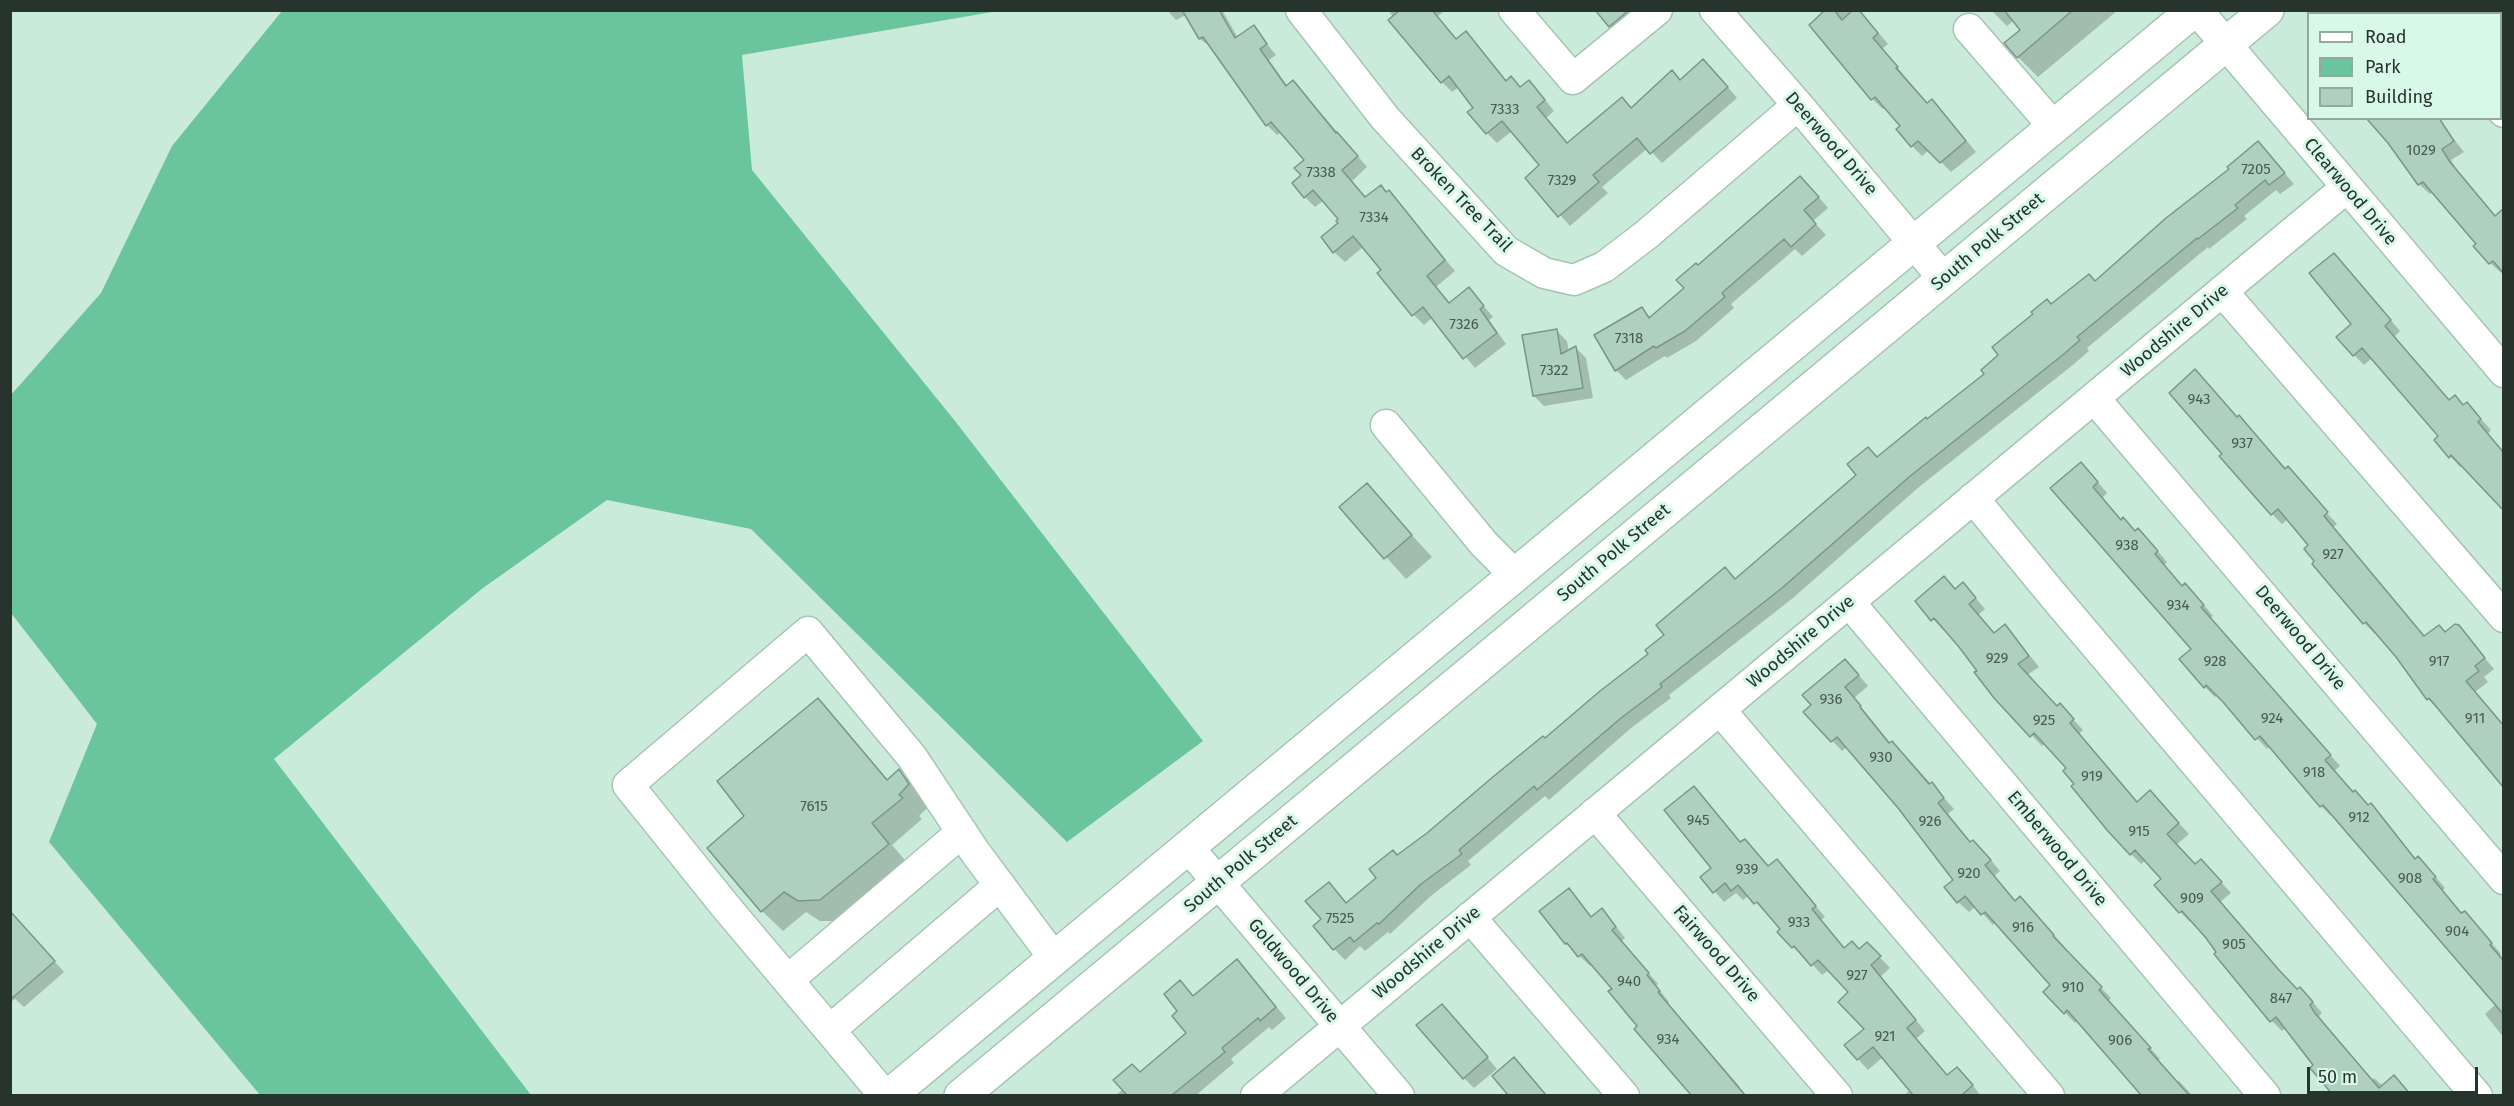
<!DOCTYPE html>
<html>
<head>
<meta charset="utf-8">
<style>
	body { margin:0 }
	#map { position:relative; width:2514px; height:1106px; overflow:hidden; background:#cbebda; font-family:"Fira Sans",sans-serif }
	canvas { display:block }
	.frame { position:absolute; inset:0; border:12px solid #27342e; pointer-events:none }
	.legend { position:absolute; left:2307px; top:12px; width:195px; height:108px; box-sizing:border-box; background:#d8f9e7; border:2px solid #91aa9d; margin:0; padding:8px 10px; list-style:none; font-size:18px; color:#27342e }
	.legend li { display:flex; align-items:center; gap:12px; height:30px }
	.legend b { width:30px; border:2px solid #91aa9d }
	.scale { position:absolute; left:2307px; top:1067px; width:171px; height:27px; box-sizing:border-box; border:3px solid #27342e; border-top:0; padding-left:8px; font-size:18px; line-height:21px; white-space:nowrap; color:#27342e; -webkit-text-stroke:4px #d8f9e7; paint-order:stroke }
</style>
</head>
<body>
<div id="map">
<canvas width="2514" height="1106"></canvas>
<div class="frame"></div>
<ul class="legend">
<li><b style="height:8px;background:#fff"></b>Road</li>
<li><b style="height:16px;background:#6bc59c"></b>Park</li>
<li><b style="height:16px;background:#afcfbf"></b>Building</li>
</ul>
<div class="scale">50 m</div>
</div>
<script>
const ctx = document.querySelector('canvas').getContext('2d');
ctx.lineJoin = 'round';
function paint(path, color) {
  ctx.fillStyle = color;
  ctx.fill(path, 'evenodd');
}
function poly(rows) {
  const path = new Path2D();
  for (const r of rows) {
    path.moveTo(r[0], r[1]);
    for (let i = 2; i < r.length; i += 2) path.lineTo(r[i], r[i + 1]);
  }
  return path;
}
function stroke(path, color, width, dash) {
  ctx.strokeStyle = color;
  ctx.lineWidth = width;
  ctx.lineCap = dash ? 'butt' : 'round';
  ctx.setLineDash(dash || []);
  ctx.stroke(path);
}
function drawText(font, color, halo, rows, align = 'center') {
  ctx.font = font + ' "Fira Sans",sans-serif';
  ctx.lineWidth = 6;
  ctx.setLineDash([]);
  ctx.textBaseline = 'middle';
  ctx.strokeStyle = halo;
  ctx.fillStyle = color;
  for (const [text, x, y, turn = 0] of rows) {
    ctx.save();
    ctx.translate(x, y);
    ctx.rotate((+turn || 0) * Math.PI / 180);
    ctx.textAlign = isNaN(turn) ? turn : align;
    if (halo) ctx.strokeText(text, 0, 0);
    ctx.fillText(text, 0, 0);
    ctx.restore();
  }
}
paint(poly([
	[282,11,998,11,742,55,752,170,955,421,1203,741,1067,842,751,529,607,500,483,588,274,759,531,1095,260,1095,49,842,97,724,11,613,10,396,101,293,172,146]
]), '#6bc59c');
paint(poly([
	[1167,10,1222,10,1238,38,1253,27,1276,55,1269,60,1288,87,1293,82,1303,92,1367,167,1352,181,1366,198,1389,192,1455,271,1436,287,1450,304,1469,289,1493,317,1489,320,1506,344,1475,368,1433,317,1424,325,1414,315,1364,246,1345,262,1334,252,1341,219,1324,200,1315,207,1305,197,1303,176,1306,160,1282,132,1277,135,1267,125,1212,48,1200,39,1186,15,1176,20],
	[1388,10,1445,10,1437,17,1457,40,1466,33,1507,82,1521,88,1539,92,1554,111,1546,118,1568,144,1681,81,1714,71,1737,98,1662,163,1648,148,1602,187,1608,193,1570,226,1527,178,1541,166,1512,131,1497,143,1487,133,1475,108,1459,87,1452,92,1442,82],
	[1597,10,1642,10,1620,36],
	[1827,10,1859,10,1888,44,1882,49,1928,104,1942,111,1976,152,1951,172,1929,150,1922,156,1912,146,1902,126,1885,107,1883,109,1872,99,1811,25],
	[1991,10,2118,10,2038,77,2018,57,2022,30,2014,20,2007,26],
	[2446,10,2504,10,2504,78,2500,74,2500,14,2449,14],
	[2438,119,2464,152,2451,160,2460,175,2496,217,2504,210,2504,275,2490,263,2478,244,2433,192,2430,194,2419,184],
	[2258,143,2294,184,2280,194,2276,190,2244,216,2247,219,2209,249,2208,247,2087,348,2089,351,2074,364,1919,487,1793,598,1669,695,1671,698,1631,728,1549,800,1545,796,1521,816,1468,861,1471,865,1432,895,1390,934,1388,932,1365,951,1360,946,1345,960,1334,949,1315,926,1323,919,1328,884,1347,904,1379,878,1398,857,1650,654,1877,458,1986,374,2051,306,2095,282,2231,169],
	[1811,188,1828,208,1813,221,1826,235,1802,256,1795,249,1731,304,1734,308,1696,341,1667,358,1665,356,1626,380,1616,370,1642,308,1651,318,1686,288,1698,267],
	[2344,265,2400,331,2394,337,2450,401,2464,406,2467,404,2491,430,2460,467,2450,456,2440,437,2372,358,2364,365,2354,355,2353,324],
	[1557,331,1567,341,1569,352,1576,348,1586,358,1593,398,1544,406,1534,396],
	[2239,417,2337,524,2333,527,2424,637,2445,633,2458,626,2494,669,2484,677,2488,682,2475,692,2504,726,2504,788,2439,708,2438,709,2428,699,2397,656,2376,632,2375,634,2364,623,2314,564,2316,562,2310,545,2288,519,2282,524,2272,514,2238,418],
	[2091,474,2107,493,2102,498,2121,521,2149,541,2167,562,2164,565,2183,587,2185,585,2196,595,2213,616,2210,618,2340,766,2334,771,2353,794,2369,806,2371,805,2381,815,2416,860,2428,868,2445,888,2442,891,2462,915,2475,923,2501,954,2499,956,2504,961,2504,1038,2485,1014,2496,1004,2333,815,2331,816,2321,806,2270,746,2267,749,2217,695,2215,697,2205,687,2193,649,2052,488],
	[1367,486,1432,557,1406,579,1341,507],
	[1956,590,1973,595,1985,609,1978,615,1995,634,2005,626,2015,637,2039,667,2027,675,2058,708,2070,716,2083,730,2079,734,2138,803,2160,803,2189,834,2176,845,2195,866,2211,871,2231,893,2220,902,2289,982,2310,999,2322,1013,2319,1016,2325,1024,2372,1080,2374,1078,2383,1086,2404,1087,2411,1096,2336,1096,2312,1068,2315,1065,2286,1027,2282,1031,2272,1021,2216,954,2218,952,2192,921,2190,922,2180,912,2163,879,2146,860,2141,864,2131,854,2076,784,2068,768,2045,743,2042,746,1995,697,1979,671,1945,628,1943,630,1917,601],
	[1855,671,1868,686,1854,698,1891,744,1892,743,1903,753,1954,809,1948,814,1971,843,1984,852,2000,871,1994,876,2016,902,2030,909,2064,946,2062,948,2111,998,2108,1001,2160,1059,2158,1060,2177,1083,2179,1081,2193,1096,2143,1096,2078,1020,2075,1023,2045,992,2052,985,1995,922,1993,925,1976,906,1969,912,1958,902,1947,887,1955,881,1899,807,1847,747,1842,751,1805,712],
	[818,700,838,721,888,780,899,771,920,792,929,806,919,816,922,819,892,845,909,865,842,921,820,921,806,912,783,931,762,911,746,816],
	[1694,788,1741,844,1769,868,1787,871,1825,917,1821,920,1845,949,1859,951,1867,944,1890,968,1880,977,1925,1031,1916,1039,1948,1077,1968,1079,1981,1096,1903,1096,1910,1090,1883,1057,1868,1070,1858,1059,1866,1029,1850,992,1829,970,1822,975,1805,956,1803,957,1793,947,1782,929,1767,912,1766,913,1749,895,1743,900,1736,893,1724,902,1702,877,1713,868],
	[1569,890,1593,918,1602,910,1612,921,1625,938,1621,941,1658,984,1656,986,1669,1002,1668,1004,1740,1087,1738,1088,1745,1096,1693,1096,1636,1030,1640,1026,1614,989,1592,964,1590,966,1566,943,1541,912],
	[25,928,64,972,24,1007,15,999,12,1001,10,999],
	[1247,972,1286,1018,1272,1030,1269,1027,1231,1059,1234,1063,1195,1096,1115,1096,1188,1033,1180,1011,1180,982,1194,997],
	[1452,1016,1497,1069,1474,1088,1464,1078]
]), '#0003');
const building = poly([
	[1182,10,1219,10,1235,38,1254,25,1267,44,1260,49,1286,86,1293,80,1336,133,1337,132,1358,156,1342,170,1365,197,1381,185,1386,192,1389,190,1445,260,1427,276,1449,303,1469,287,1484,306,1480,309,1497,333,1463,359,1423,307,1412,316,1377,273,1381,270,1353,236,1333,253,1321,237,1338,223,1336,221,1338,219,1313,190,1304,198,1292,183,1301,175,1294,168,1304,160,1271,122,1266,126,1203,37,1199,39,1182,10],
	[1400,10,1432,10,1456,39,1466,31,1506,81,1511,76,1520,87,1529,80,1545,100,1537,107,1567,143,1622,97,1631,108,1672,70,1680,80,1703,59,1728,87,1650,154,1637,138,1593,175,1599,182,1558,217,1525,178,1539,165,1502,121,1486,134,1467,112,1473,108,1449,76,1441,83,1388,20,1400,10],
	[1595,10,1629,10,1609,27,1595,10],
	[1825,10,1834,10,1842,20,1853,10,1859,10,1878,33,1873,38,1898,67,1896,68,1927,103,1932,99,1966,141,1940,163,1918,141,1911,147,1896,129,1900,126,1875,97,1871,100,1809,25,1825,10],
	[2004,10,2073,10,2017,58,2004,43,2020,30,2004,10],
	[2366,118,2439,118,2454,141,2442,149,2450,162,2495,216,2504,208,2504,274,2493,261,2489,264,2473,246,2476,244,2423,182,2418,185,2388,143,2366,118],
	[2258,141,2285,173,2269,185,2265,180,2235,205,2238,208,2198,239,2197,238,2077,337,2080,340,2064,354,1909,477,1782,588,1660,684,1662,687,1621,718,1537,790,1534,786,1511,806,1459,850,1462,854,1421,884,1379,924,1377,923,1354,942,1350,937,1333,950,1313,926,1321,919,1305,901,1329,882,1346,903,1376,878,1369,869,1393,850,1397,855,1427,833,1494,776,1543,736,1545,738,1600,691,1648,654,1645,650,1664,635,1656,625,1725,567,1735,579,1856,475,1847,464,1868,447,1877,457,1926,417,1927,419,1984,374,1981,370,1998,355,1992,347,2033,314,2031,312,2047,299,2051,304,2089,274,2095,281,2166,218,2229,169,2227,167,2258,141],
	[1800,176,1819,197,1804,210,1816,224,1791,247,1784,239,1722,293,1725,297,1685,331,1656,348,1654,346,1615,371,1594,335,1642,307,1649,318,1684,288,1676,280,1696,263,1698,265,1800,176],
	[2334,253,2391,320,2385,326,2449,400,2455,395,2463,405,2467,402,2481,419,2478,422,2504,453,2504,511,2451,455,2449,458,2434,440,2438,436,2362,348,2353,356,2336,337,2351,324,2309,273,2334,253],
	[1557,329,1561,354,1576,346,1583,388,1533,396,1522,335,1557,329],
	[2195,369,2237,417,2239,415,2285,469,2288,466,2328,512,2324,516,2424,636,2439,625,2445,632,2455,624,2459,625,2485,658,2475,666,2479,671,2466,681,2504,726,2504,788,2429,698,2427,700,2396,657,2366,622,2363,624,2312,564,2314,561,2304,549,2308,545,2278,509,2271,515,2219,456,2222,454,2169,393,2195,369],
	[2081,462,2098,482,2093,487,2121,520,2123,517,2135,531,2138,528,2158,551,2155,554,2182,586,2185,583,2204,605,2201,607,2331,755,2325,760,2353,792,2355,790,2368,805,2371,803,2415,859,2418,856,2436,877,2433,879,2461,913,2465,911,2492,943,2490,945,2504,961,2504,1015,2323,805,2320,807,2260,736,2255,740,2223,702,2206,685,2204,688,2179,659,2191,649,2050,488,2081,462],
	[1367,483,1412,535,1384,559,1339,507,1367,483],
	[1944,576,1955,589,1963,582,1976,598,1969,604,1994,633,2005,624,2029,656,2018,664,2057,706,2060,703,2074,719,2070,723,2137,802,2150,790,2179,823,2167,834,2195,864,2201,859,2222,882,2211,891,2279,970,2297,989,2300,987,2313,1002,2310,1005,2314,1012,2379,1088,2394,1075,2411,1095,2333,1095,2310,1068,2313,1065,2276,1017,2270,1022,2214,954,2216,952,2206,938,2182,911,2179,913,2154,885,2161,879,2135,850,2130,855,2107,830,2071,786,2074,784,2063,771,2066,768,2034,733,2030,737,1994,698,1974,672,1977,671,1959,647,1934,618,1931,621,1915,601,1944,576],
	[1845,659,1859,675,1845,687,1861,706,1860,707,1889,743,1892,741,1929,784,1932,782,1944,798,1938,803,1970,842,1973,840,1991,860,1985,865,2015,901,2020,896,2054,935,2053,936,2102,987,2099,990,2151,1048,2148,1049,2189,1095,2141,1095,2067,1010,2064,1014,2043,992,2050,985,1985,912,1981,915,1965,896,1957,903,1944,887,1953,880,1898,808,1837,737,1831,742,1803,712,1811,705,1802,695,1845,659],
	[818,698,887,780,899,769,909,784,899,795,903,798,872,823,889,844,820,900,798,901,784,892,761,912,707,848,744,816,717,781,818,698],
	[1694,786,1740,842,1745,839,1768,866,1777,859,1816,906,1812,909,1844,948,1852,941,1859,949,1867,942,1881,956,1871,965,1916,1020,1907,1028,1947,1075,1957,1067,1973,1085,1963,1094,1964,1095,1913,1095,1873,1047,1857,1060,1844,1045,1864,1029,1838,1002,1848,992,1818,960,1811,966,1794,946,1792,948,1777,932,1780,929,1757,902,1754,904,1738,885,1731,891,1725,883,1713,893,1700,877,1711,868,1664,810,1694,786],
	[1569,888,1591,917,1602,908,1616,927,1612,930,1649,973,1647,975,1660,991,1658,992,1745,1095,1691,1095,1634,1029,1637,1026,1608,991,1612,989,1582,954,1578,957,1567,943,1565,944,1539,911,1569,888],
	[10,911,55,961,10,1000,10,911],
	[1237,959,1276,1007,1260,1021,1258,1018,1222,1048,1225,1052,1172,1095,1127,1095,1113,1080,1132,1064,1140,1072,1186,1033,1172,1016,1177,1011,1164,994,1180,980,1193,996,1237,959],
	[1442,1004,1488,1057,1463,1079,1416,1025,1442,1004],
	[1514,1057,1546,1095,1508,1095,1492,1076,1514,1057]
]);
paint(building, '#afcfbf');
stroke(building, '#789787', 1.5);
const minor = poly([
	[1301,10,1385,118,1506,251,1544,273,1574,280,1604,267,1646,235,1798,105],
	[1514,10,1573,79,1657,10],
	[1715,10,1798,105,1944,279],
	[2197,10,2504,372],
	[2416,10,2418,14],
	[1969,29,2054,127],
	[2500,108,2504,112],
	[2222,291,2504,617],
	[2094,398,2504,879],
	[1386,425,1484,544,1515,575],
	[1973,498,2052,594,2477,1096],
	[1849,602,2265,1096],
	[1720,710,2049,1096],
	[1595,813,1837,1096],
	[1188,847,1399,1096],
	[1470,917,1624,1096],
	[788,980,962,832],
	[830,1030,1000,885],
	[885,1096,726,907,628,785,808,632,912,757,975,852,1054,958],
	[1256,1096,2346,188]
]);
const major = poly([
	[889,1096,2194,10],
	[961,1096,2267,10]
]);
stroke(minor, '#a4c4b4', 33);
stroke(major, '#a4c4b4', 36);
stroke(minor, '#fff', 30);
stroke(major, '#fff', 33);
drawText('15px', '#495b52', null, [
	["7333",1505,110],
	["1029",2421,151],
	["7205",2256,170],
	["7338",1321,173],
	["7329",1562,181],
	["7334",1374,218],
	["7326",1464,325],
	["7318",1629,339],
	["7322",1554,371],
	["943",2199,400],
	["937",2242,444],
	["938",2127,546],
	["927",2333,555],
	["934",2178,606],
	["929",1997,659],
	["928",2215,662],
	["917",2439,662],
	["936",1831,700],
	["924",2272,719],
	["911",2475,719],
	["925",2044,721],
	["930",1881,758],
	["918",2314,773],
	["919",2092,777],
	["7615",814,807],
	["912",2359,818],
	["945",1698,821],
	["926",1930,822],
	["915",2139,832],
	["939",1747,870],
	["920",1969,874],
	["908",2410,879],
	["909",2192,899],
	["7525",1340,919],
	["933",1799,923],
	["916",2023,928],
	["904",2457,932],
	["905",2234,945],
	["927",1857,976],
	["940",1629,982],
	["910",2073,988],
	["847",2281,999],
	["921",1885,1037],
	["934",1668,1040],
	["906",2120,1041]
]);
drawText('18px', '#27342e', '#d8f9e7', [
	["Deerwood Drive",1831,144,49],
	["Clearwood Drive",2350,192,50],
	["Broken Tree Trail",1461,200,46],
	["South Polk Street",1988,242,-40],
	["Woodshire Drive",2175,331,-40],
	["South Polk Street",1614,553,-40],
	["Deerwood Drive",2300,638,50],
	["Woodshire Drive",1801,642,-40],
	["Emberwood Drive",2057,849,50],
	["South Polk Street",1241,864,-40],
	["Woodshire Drive",1427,953,-40],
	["Fairwood Drive",1716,954,49],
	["Goldwood Drive",1293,971,50]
]);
</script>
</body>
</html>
